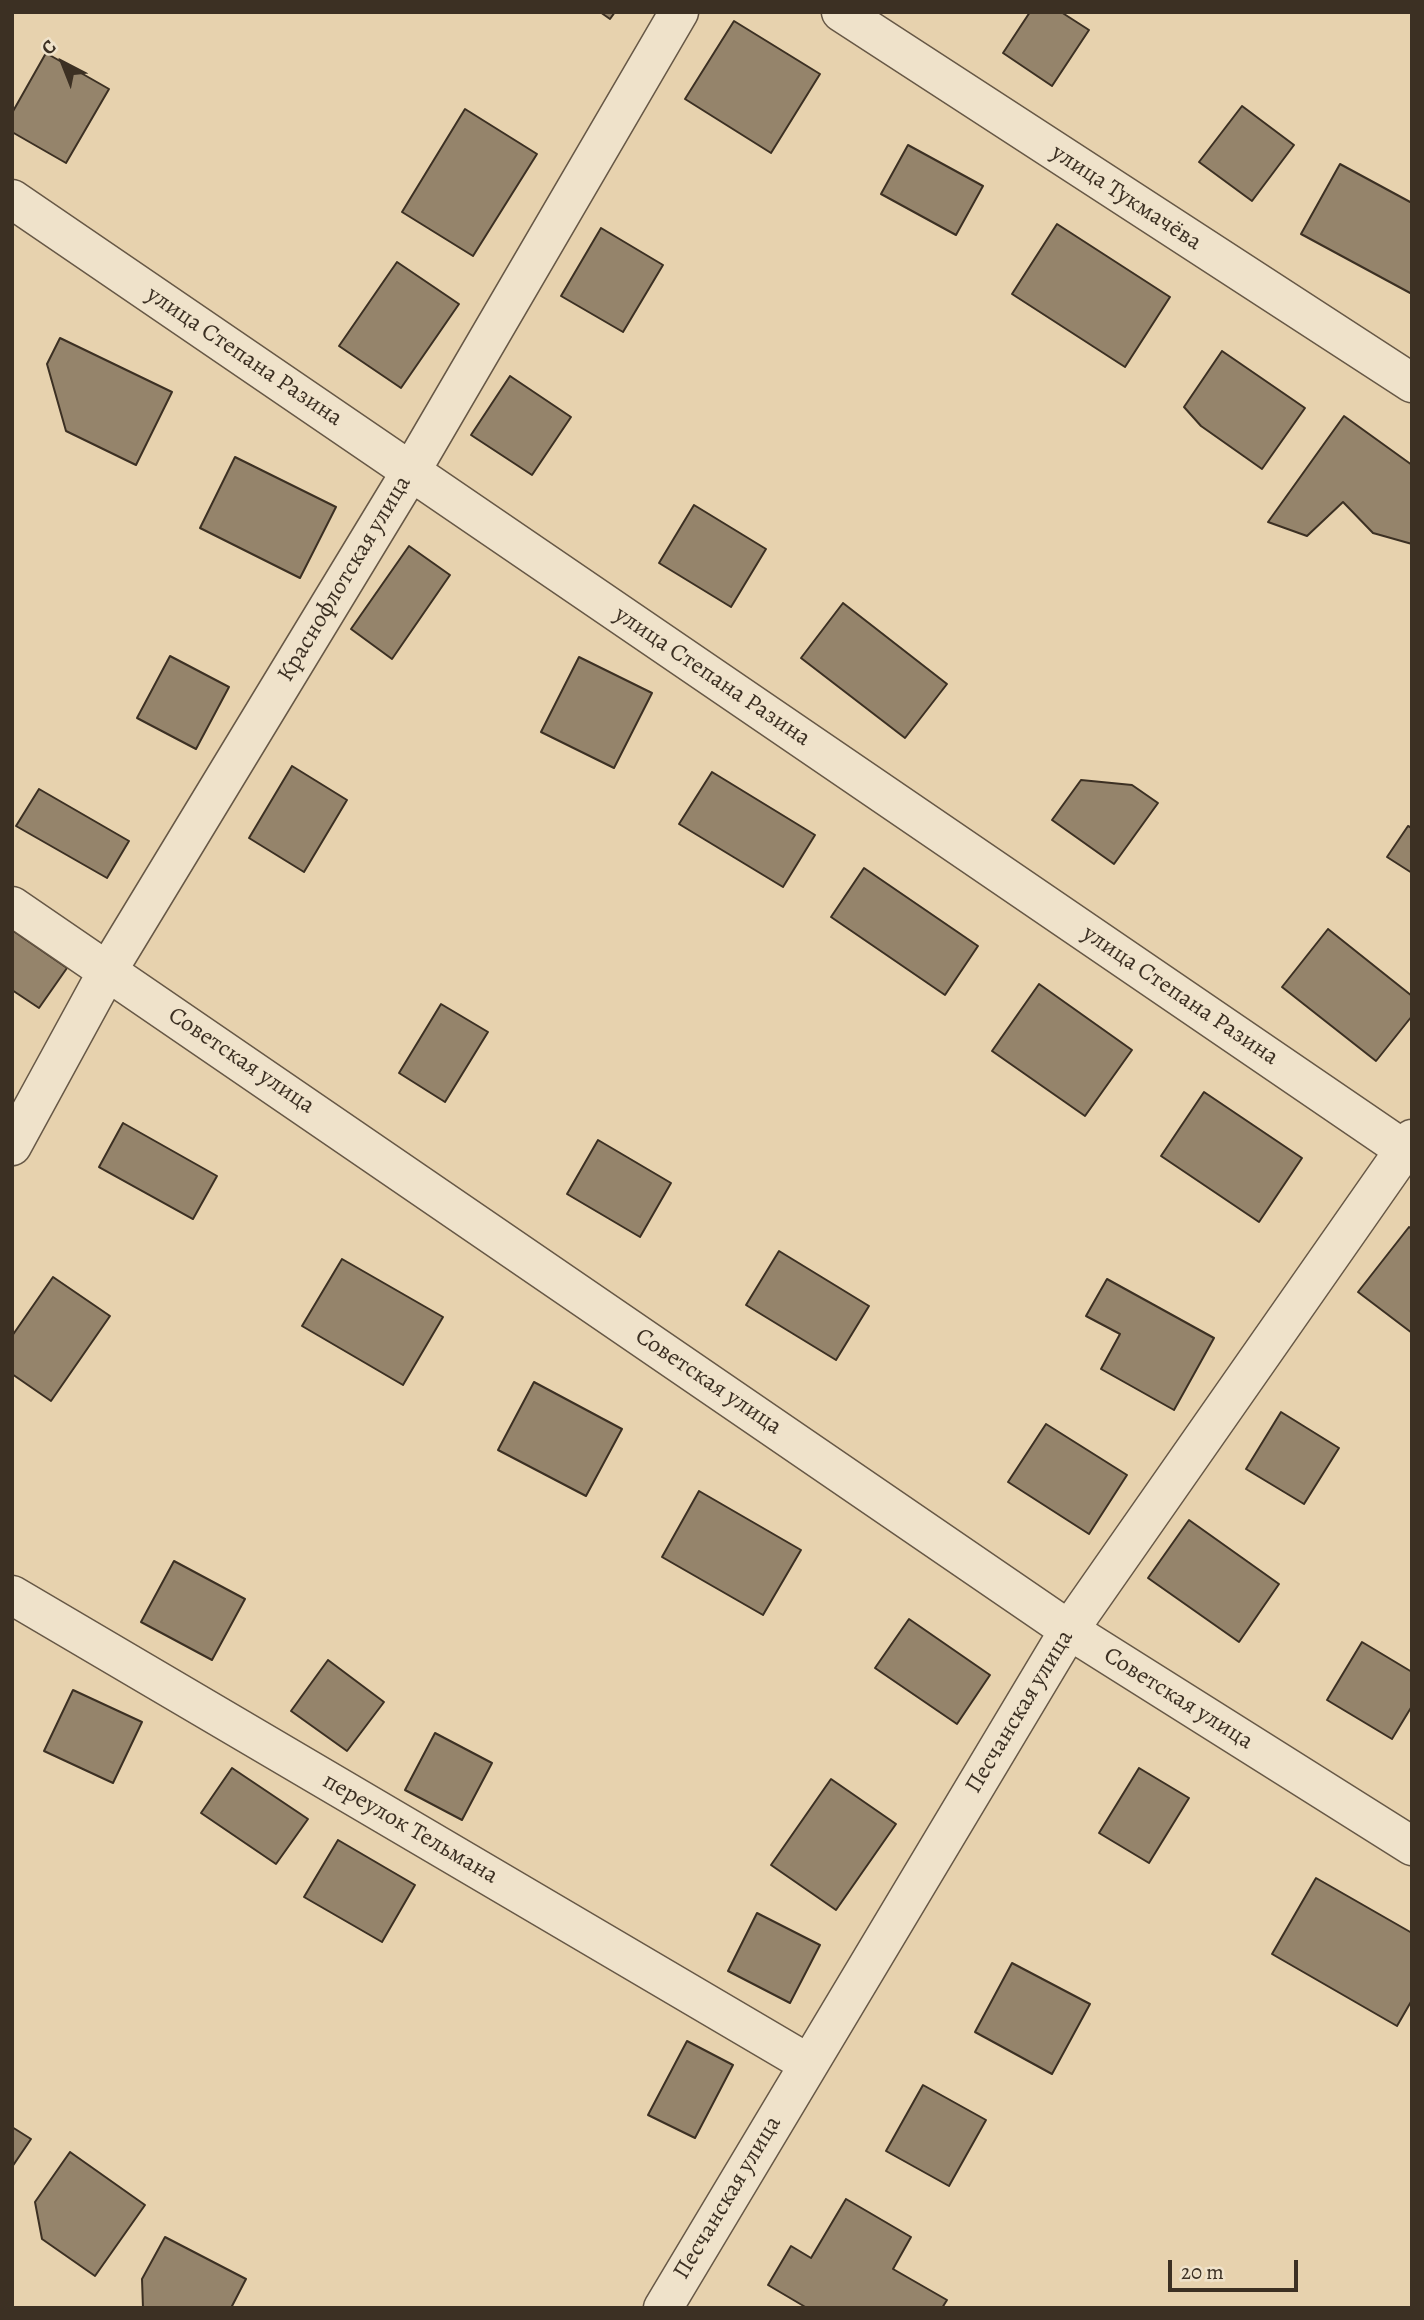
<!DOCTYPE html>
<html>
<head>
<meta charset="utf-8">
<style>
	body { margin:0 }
	#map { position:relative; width:1424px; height:2320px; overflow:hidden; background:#e7d2ae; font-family:Alegreya,serif }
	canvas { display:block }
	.frame { position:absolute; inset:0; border:14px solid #3c3023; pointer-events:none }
	.north { position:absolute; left:28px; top:28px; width:70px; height:70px; -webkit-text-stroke:5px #efe2ca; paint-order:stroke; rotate:318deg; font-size:19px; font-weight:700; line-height:28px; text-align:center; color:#3c3023 }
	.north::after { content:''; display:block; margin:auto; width:24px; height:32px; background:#3c3023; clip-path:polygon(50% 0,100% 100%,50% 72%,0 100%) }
	.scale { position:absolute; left:1168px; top:2260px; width:130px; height:32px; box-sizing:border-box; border:4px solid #3c3023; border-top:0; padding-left:9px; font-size:21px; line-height:24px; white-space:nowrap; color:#3c3023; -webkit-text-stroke:5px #efe2ca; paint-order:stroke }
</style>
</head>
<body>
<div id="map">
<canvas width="1424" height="2320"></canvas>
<div class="frame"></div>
<div class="north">С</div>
<div class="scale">20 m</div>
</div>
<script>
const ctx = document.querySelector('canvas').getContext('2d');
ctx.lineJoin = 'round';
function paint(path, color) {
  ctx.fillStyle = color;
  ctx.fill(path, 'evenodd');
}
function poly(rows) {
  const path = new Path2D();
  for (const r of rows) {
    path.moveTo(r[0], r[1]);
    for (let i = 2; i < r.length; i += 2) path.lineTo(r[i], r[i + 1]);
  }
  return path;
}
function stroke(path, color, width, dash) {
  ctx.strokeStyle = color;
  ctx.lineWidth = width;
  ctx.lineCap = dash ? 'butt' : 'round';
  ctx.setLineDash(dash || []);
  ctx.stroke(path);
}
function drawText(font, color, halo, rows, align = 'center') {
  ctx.font = font + ' Alegreya,serif';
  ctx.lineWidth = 7;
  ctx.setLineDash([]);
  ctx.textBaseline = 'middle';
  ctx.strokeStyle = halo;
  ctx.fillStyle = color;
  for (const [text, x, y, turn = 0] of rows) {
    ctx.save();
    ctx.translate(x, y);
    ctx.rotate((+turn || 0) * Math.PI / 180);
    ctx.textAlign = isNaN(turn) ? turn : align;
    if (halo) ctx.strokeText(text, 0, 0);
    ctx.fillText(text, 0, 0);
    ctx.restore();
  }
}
const building = poly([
	[600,12,615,12,610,19,600,12],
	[1030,12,1061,12,1089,30,1052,86,1003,53,1030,12],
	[734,21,820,74,771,153,685,99,734,21],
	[46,53,109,89,66,163,12,132,12,113,46,53],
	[1242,106,1294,145,1252,201,1199,162,1242,106],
	[465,109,537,154,473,256,402,212,465,109],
	[908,145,983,186,956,235,881,194,908,145],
	[1340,164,1412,203,1412,294,1301,234,1340,164],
	[1057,224,1170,297,1125,367,1012,294,1057,224],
	[601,228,663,265,623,332,561,296,601,228],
	[397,262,459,304,401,388,339,346,397,262],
	[60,338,172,392,136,465,66,431,47,364,60,338],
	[1222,351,1305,408,1262,469,1201,426,1184,407,1222,351],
	[510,376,571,417,532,475,471,435,510,376],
	[1344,416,1412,465,1412,544,1373,533,1343,502,1307,536,1268,522,1344,416],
	[235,457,336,507,300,578,200,528,235,457],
	[694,505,766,549,731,607,659,563,694,505],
	[409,546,450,575,392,659,351,629,409,546],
	[843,603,947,684,905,738,801,658,843,603],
	[170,656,229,687,196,749,137,718,170,656],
	[579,657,652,693,614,768,541,732,579,657],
	[292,766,347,800,304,872,249,838,292,766],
	[712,772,815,835,783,887,679,824,712,772],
	[1081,780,1132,785,1158,803,1114,864,1052,820,1081,780],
	[39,789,129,841,107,878,16,826,39,789],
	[1408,826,1412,828,1412,873,1387,857,1408,826],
	[864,868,978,946,945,995,831,917,864,868],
	[1328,929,1412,996,1412,1016,1376,1061,1282,987,1328,929],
	[12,930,67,968,39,1008,12,990,12,930],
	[1039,984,1132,1050,1085,1116,992,1051,1039,984],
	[441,1004,488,1032,445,1102,399,1073,441,1004],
	[1204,1092,1302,1158,1259,1222,1161,1156,1204,1092],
	[123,1123,217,1176,193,1219,99,1167,123,1123],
	[598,1140,671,1183,640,1237,567,1194,598,1140],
	[1409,1227,1412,1229,1412,1333,1358,1292,1409,1227],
	[779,1251,869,1306,836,1360,746,1305,779,1251],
	[342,1259,443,1317,403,1385,302,1326,342,1259],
	[53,1277,110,1316,51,1401,12,1374,12,1336,53,1277],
	[1107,1279,1214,1338,1174,1410,1101,1369,1120,1334,1086,1316,1107,1279],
	[534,1382,622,1429,586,1496,498,1450,534,1382],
	[1281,1412,1339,1448,1304,1504,1246,1469,1281,1412],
	[1046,1424,1127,1475,1089,1534,1008,1482,1046,1424],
	[699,1491,801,1550,763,1615,662,1557,699,1491],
	[1189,1520,1279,1584,1239,1642,1148,1578,1189,1520],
	[174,1561,245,1599,212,1660,141,1622,174,1561],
	[909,1619,990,1675,957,1724,875,1668,909,1619],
	[1362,1642,1412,1672,1412,1706,1392,1739,1327,1700,1362,1642],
	[328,1660,384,1702,347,1751,291,1711,328,1660],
	[73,1690,142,1722,113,1783,44,1751,73,1690],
	[435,1733,492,1763,462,1820,405,1790,435,1733],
	[232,1768,308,1819,276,1864,201,1813,232,1768],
	[1139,1768,1189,1798,1149,1863,1099,1833,1139,1768],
	[831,1779,896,1824,836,1910,771,1865,831,1779],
	[338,1840,415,1885,382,1942,304,1897,338,1840],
	[1316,1878,1412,1933,1412,2000,1397,2026,1272,1954,1316,1878],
	[757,1913,820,1945,790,2003,728,1971,757,1913],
	[1012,1963,1090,2004,1052,2074,975,2032,1012,1963],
	[687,2041,733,2065,695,2138,648,2115,687,2041],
	[923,2085,986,2120,949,2186,886,2151,923,2085],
	[12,2127,31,2139,12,2167,12,2127],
	[70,2152,145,2205,95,2276,42,2239,35,2202,70,2152],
	[846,2199,911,2237,893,2269,947,2300,942,2308,807,2308,768,2285,791,2246,811,2258,846,2199],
	[165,2237,246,2279,231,2308,143,2308,142,2279,165,2237]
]);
paint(building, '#95846b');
stroke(building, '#3c3023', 2);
const minor = poly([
	[841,12,1412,383],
	[12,199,1412,1155],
	[12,906,1069,1630,1412,1846],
	[12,1146,108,970,411,471,679,12],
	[12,1595,809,2064],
	[663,2308,1069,1630,1412,1139]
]);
stroke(minor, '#675846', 41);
stroke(minor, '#efe2ca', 38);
drawText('24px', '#3c3023', '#efe2ca', [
	["улица Тукмачёва",1126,198,33],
	["улица Степана Разина",244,357,34],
	["Краснофлотская улица",345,579,-59],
	["улица Степана Разина",712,677,34],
	["улица Степана Разина",1180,996,34],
	["Советская улица",241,1061,34],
	["Советская улица",708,1382,34],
	["Советская улица",1178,1699,32],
	["Песчанская улица",1020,1712,-59],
	["переулок Тельмана",410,1829,30],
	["Песчанская улица",728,2198,-59]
]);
</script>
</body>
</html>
